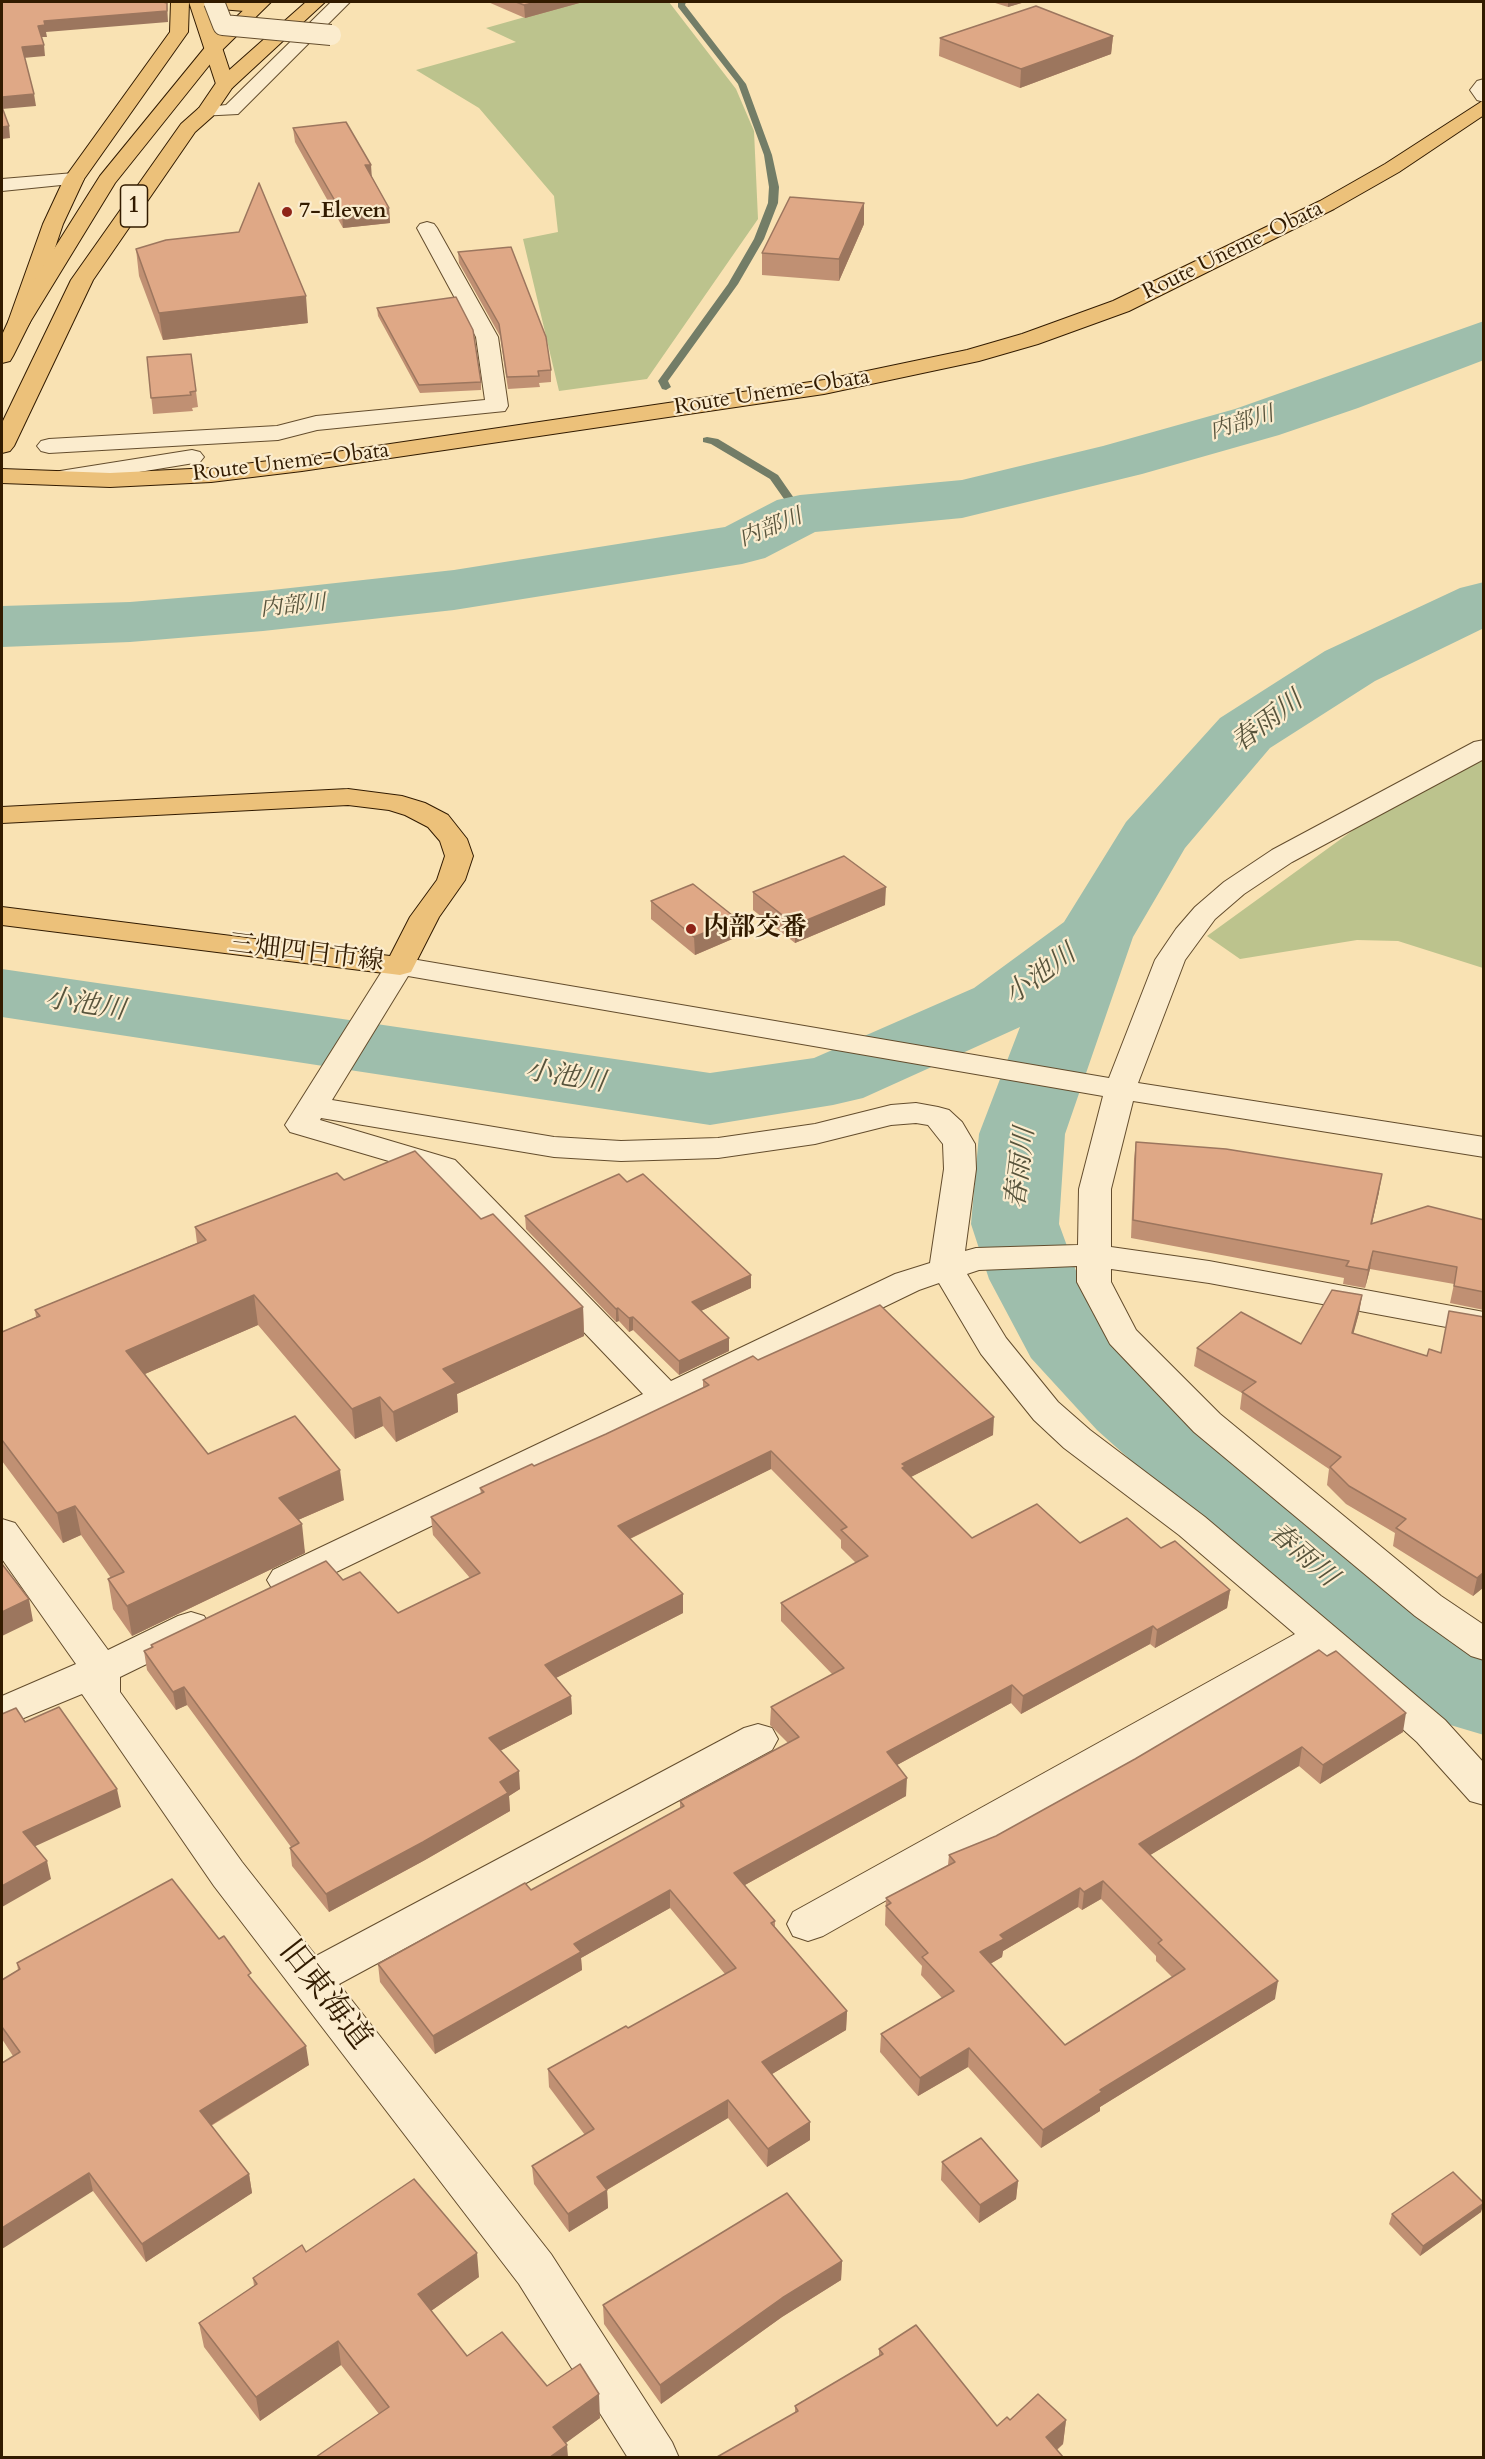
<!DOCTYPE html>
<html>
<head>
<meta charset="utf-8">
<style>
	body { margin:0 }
	#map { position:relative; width:1485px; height:2459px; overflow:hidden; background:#f9e2b3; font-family:Cardo,serif }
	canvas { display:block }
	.frame { position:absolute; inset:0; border:3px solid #321b00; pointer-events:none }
</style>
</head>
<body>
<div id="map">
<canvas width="1485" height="2459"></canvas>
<div class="frame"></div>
</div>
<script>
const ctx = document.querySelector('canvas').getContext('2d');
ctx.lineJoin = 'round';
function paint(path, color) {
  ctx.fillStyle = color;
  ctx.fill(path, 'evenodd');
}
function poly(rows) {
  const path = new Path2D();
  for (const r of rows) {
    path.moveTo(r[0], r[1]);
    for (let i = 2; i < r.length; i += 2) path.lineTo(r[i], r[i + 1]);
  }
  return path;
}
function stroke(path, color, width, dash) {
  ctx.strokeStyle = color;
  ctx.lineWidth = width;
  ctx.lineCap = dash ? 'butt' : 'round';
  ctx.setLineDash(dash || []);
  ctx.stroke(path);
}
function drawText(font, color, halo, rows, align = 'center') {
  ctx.font = font + ' Cardo,"Noto Serif JP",serif';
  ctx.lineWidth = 4.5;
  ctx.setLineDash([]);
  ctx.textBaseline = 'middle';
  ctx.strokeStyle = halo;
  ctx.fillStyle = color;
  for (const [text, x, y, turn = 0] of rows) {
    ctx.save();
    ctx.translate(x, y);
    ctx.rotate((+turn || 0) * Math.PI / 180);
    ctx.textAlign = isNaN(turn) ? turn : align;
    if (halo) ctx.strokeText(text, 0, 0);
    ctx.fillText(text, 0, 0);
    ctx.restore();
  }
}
paint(poly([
	[578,2,669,2,736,89,754,131,758,219,647,379,559,391,523,239,558,232,554,196,479,108,416,70,516,42,486,28],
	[1483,740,1483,968,1398,941,1357,940,1240,959,1207,936,1450,760]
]), '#bcc38d');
paint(poly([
	[678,2,686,2,685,5,746,84,772,155,779,187,778,203,764,239,738,284,668,381,671,387,666,390,662,389,658,381,728,284,754,239,768,203,769,187,764,155,738,84,678,7,678,2],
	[707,437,718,439,778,475,805,514,804,516,796,516,770,479,711,444,703,442,703,438,707,437]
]), '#737d67');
paint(poly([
	[1484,321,1484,360,1358,408,1279,435,1142,474,962,518,815,532,765,558,742,564,454,610,263,631,130,642,2,647,2,606,130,602,263,591,454,570,725,527,777,500,800,495,962,480,1103,446,1235,409,1484,321],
	[1484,582,1484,628,1375,681,1270,748,1185,848,1133,937,1065,1134,1059,1224,1079,1279,1100,1318,1163,1384,1368,1558,1484,1641,1484,1735,1447,1724,1298,1610,1097,1430,1031,1358,989,1279,971,1224,979,1134,1020,1027,863,1098,833,1105,710,1125,2,1017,2,969,710,1073,814,1058,974,988,1064,922,1126,822,1220,718,1325,651,1460,588,1484,582]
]), '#9ebeac');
const minor = poly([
	[331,2,350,2,238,114,199,116,196,112,199,108,226,105,331,2],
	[1484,79,1484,102,1477,100,1470,90,1477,81,1484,79],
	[74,173,81,175,84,179,81,183,2,191,2,179,74,173],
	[427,222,434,224,437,228,498,337,508,406,505,411,317,430,278,440,49,453,41,451,37,446,41,441,49,439,277,426,316,416,485,400,476,337,417,228,420,224,427,222],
	[192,450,200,452,204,457,200,462,60,485,52,483,48,478,52,473,60,471,192,450],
	[1484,740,1484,759,1292,862,1244,894,1215,919,1185,960,1138,1083,1484,1137,1484,1157,1133,1101,1111,1189,1111,1247,1209,1261,1484,1312,1484,1334,1209,1283,1111,1269,1111,1282,1136,1330,1220,1414,1441,1596,1484,1625,1484,1660,1471,1656,1415,1616,1194,1432,1110,1344,1077,1282,1077,1266,979,1270,967,1274,1006,1338,1058,1402,1090,1430,1205,1517,1445,1720,1484,1763,1484,1805,1470,1801,1417,1742,1320,1655,823,1936,808,1941,793,1936,787,1924,793,1912,1295,1634,1179,1535,1064,1448,1034,1420,981,1354,939,1283,919,1290,299,1590,286,1594,273,1590,267,1580,273,1570,643,1394,433,1174,290,1132,285,1125,389,960,400,957,1109,1078,1155,960,1176,929,1195,907,1224,882,1272,850,1474,742,1484,740],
	[408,976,1103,1096,1079,1189,1078,1245,976,1248,965,1251,976,1169,975,1144,962,1122,949,1110,938,1107,916,1103,891,1105,815,1124,718,1138,621,1141,554,1137,332,1100,408,976],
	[321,1118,554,1157,621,1161,718,1158,815,1144,891,1125,916,1123,928,1125,943,1144,944,1169,930,1263,895,1274,671,1381,455,1160,320,1120,321,1118],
	[2,1519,15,1523,108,1650,178,1616,191,1612,204,1616,210,1626,204,1636,120,1677,120,1692,242,1862,316,1956,744,1728,758,1724,772,1728,778,1739,772,1750,339,1984,551,2254,672,2442,679,2458,628,2458,519,2284,214,1886,82,1694,2,1727,2,1696,76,1664,2,1559,2,1519]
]);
const major = poly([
	[171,2,189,2,188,32,84,179,63,224,30,322,27,327,11,327,8,322,43,224,64,179,170,32,171,2],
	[189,2,267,2,264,6,244,11,209,8,234,84,232,88,218,88,216,84,189,2],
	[1484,100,1484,115,1399,172,1334,209,1129,311,1038,344,979,361,824,394,302,471,211,482,110,487,2,483,2,469,110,473,211,468,302,457,824,380,967,350,1022,334,1113,301,1320,201,1385,164,1484,100],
	[348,789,402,796,425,803,448,815,467,839,473,856,465,880,439,917,411,972,400,975,2,925,2,907,390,956,410,917,437,880,445,856,440,841,428,827,405,815,389,810,348,805,2,823,2,807,348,789]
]);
const highway = poly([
	[252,2,271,2,219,53,115,183,30,322,13,356,10,361,2,363,2,335,8,322,100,176,207,45,252,2],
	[306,2,325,2,232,88,213,116,195,132,93,280,14,446,10,451,2,453,2,423,71,280,181,124,199,108,218,80,306,2]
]);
stroke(minor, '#644d2d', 2);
stroke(major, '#321b00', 2);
stroke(highway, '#321b00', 2);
paint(minor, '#fbecce');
paint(major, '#ecc17a');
paint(highway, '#ecc17a');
const minorBridge = poly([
	[214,2,223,25,331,35]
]);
stroke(minorBridge, '#644d2d', 22, []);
stroke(minorBridge, '#fbecce', 20);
paint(poly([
	[488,2,583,2,525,18],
	[992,2,1025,2,1008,7],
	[1113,36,1111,54,1020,88,939,56,940,38],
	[293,128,372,177,389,208,390,223,343,228,295,142],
	[864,224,839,281,762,275,762,253],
	[136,249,308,323,163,340,139,276],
	[458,252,551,370,551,382,539,383,540,387,508,389,500,336,459,263],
	[377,308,481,382,481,390,420,393,378,316],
	[191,354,198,407,192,408,193,411,153,414,147,357],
	[753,892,885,905,795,943,753,910],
	[651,901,737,937,695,955,651,919],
	[1136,1142,1379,1192,1372,1224,1484,1220,1484,1310,1450,1303,1454,1284,1370,1269,1365,1288,1343,1284,1344,1278,1131,1238,1134,1159],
	[344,1180,481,1219,583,1307,584,1336,457,1394,458,1412,396,1442,383,1426,355,1439,258,1325,145,1374,208,1454,344,1500,298,1520,305,1553,132,1636,113,1609,108,1579,111,1578,81,1535,63,1543,2,1461,2,1332,36,1317,35,1310,197,1243,195,1227],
	[627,1182,751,1275,751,1288,701,1311,729,1338,729,1351,679,1375,633,1330,629,1332,619,1321,616,1322,526,1229,525,1216],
	[1362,1295,1359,1313,1353,1333,1427,1356,1441,1353,1484,1317,1484,1587,1473,1596,1393,1546,1395,1533,1346,1504,1327,1485,1329,1469,1240,1409,1242,1393,1194,1366,1197,1348,1301,1344],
	[758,1360,993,1435,911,1477,972,1538,1080,1543,1161,1548,1230,1590,1227,1608,1155,1648,1150,1644,1021,1714,1011,1703,897,1765,906,1796,745,1885,775,1921,775,1927,847,2011,846,2030,772,2074,810,2140,767,2167,728,2118,607,2190,608,2208,569,2232,534,2184,532,2166,585,2135,549,2087,548,2069,628,2028,725,1974,670,1908,581,1958,582,1970,435,2054,380,1982,378,1964,531,1890,680,1808,680,1801,788,1743,770,1725,771,1707,832,1674,781,1621,781,1603,856,1563,841,1548,841,1540,771,1469,630,1539,683,1613,556,1678,571,1696,572,1714,500,1751,520,1789,509,1796,510,1811,425,1860,329,1912,292,1866,290,1848,291,1847,187,1705,176,1710,147,1670,144,1651,151,1648,151,1645,343,1580,398,1613,470,1578,433,1535,431,1517,481,1494,480,1488,534,1466,606,1434,703,1388,703,1380],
	[1403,1732,1320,1784,1299,1766,1150,1855,1275,1999,1100,2107,1100,2111,1041,2148,968,2067,918,2096,880,2052,881,2034,942,1998,921,1975,922,1966,885,1925,886,1898,948,1865,949,1855,996,1836,1135,1759],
	[1101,1899,1156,1956,1156,1961,1172,1977,1065,2045,990,1964,1002,1957,1003,1951,1078,1907,1082,1910],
	[219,1939,252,1980,309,2065,211,2126,249,2174,252,2193,146,2262,93,2191,13,2056,2,2039,2,1979,18,1970,17,1963],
	[942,2162,1018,2181,1016,2199,979,2223,941,2180],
	[1481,2212,1420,2256,1389,2224,1392,2214],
	[306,2252,479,2277,431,2311,467,2356,547,2386,600,2418,565,2443,379,2414,341,2365,260,2421,204,2347,199,2323,254,2286,253,2278],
	[842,2261,841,2280,782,2317,661,2404,604,2324,603,2305],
	[879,2349,997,2426,1010,2420,1066,2420,1063,2444,1057,2450,795,2413,795,2406,879,2356]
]), '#c09073');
paint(poly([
	[537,2,583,2,525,18,524,5],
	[1008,2,1025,2,1008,7],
	[167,3,168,22,46,32,47,37,40,37,38,26,44,21],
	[1113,36,1111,54,1020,88,1021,69],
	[44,45,45,56,23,58,22,47],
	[34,94,36,106,2,109,2,97],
	[9,126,10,138,2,139,2,127],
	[365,165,371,165,372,179],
	[864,203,864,224,839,281,839,259],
	[389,208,390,223,343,228,342,213],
	[306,296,308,323,163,340,159,313],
	[886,887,885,905,795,943,795,925],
	[737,919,737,937,695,955,694,937],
	[1382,1174,1379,1192,1368,1241,1371,1224],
	[1373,1251,1370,1269,1365,1288,1368,1270],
	[751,1275,751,1288,692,1315,692,1302],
	[254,1295,258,1325,131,1380,126,1351],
	[1362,1295,1359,1313,1349,1350,1352,1333],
	[583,1307,584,1336,457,1394,458,1412,396,1442,393,1412,443,1369],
	[618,1308,619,1321,616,1322,616,1309],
	[633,1317,633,1330,629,1332,629,1318],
	[729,1338,729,1351,679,1375,679,1361],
	[380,1397,383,1426,355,1439,352,1409],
	[994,1417,993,1435,905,1480,902,1464],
	[771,1451,771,1469,619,1544,618,1526],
	[340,1470,344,1500,282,1527,279,1498],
	[75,1506,81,1535,63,1543,57,1513],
	[302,1524,305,1553,132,1636,127,1606],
	[1484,1572,1484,1587,1473,1596,1477,1578],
	[1230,1590,1227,1608,1155,1648,1157,1630],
	[683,1594,683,1613,546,1683,545,1665],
	[29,1599,33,1621,2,1636,2,1612],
	[1153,1626,1150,1644,1021,1714,1023,1696],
	[1012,1685,1011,1703,886,1771,887,1752],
	[184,1687,187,1705,176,1710,173,1692],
	[571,1696,572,1714,490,1756,489,1738],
	[1406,1713,1403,1732,1320,1784,1323,1765],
	[1302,1747,1299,1766,1137,1863,1139,1844],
	[519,1771,520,1789,509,1796,510,1811,425,1860,329,1912,326,1894,500,1782],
	[907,1778,906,1796,734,1891,734,1873],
	[117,1789,121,1807,27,1850,23,1832],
	[47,1861,51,1879,2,1907,2,1886],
	[1103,1881,1101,1899,1082,1910,1084,1892],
	[1080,1888,1078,1907,1003,1951,1002,1957,978,1971,980,1952,1000,1935],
	[670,1890,670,1908,581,1958,582,1970,435,2054,433,2036,574,1944],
	[1278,1981,1275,1999,1100,2107,1100,2111,1041,2148,1043,2130,1100,2090],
	[847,2011,846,2030,762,2080,762,2062],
	[306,2046,309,2065,203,2130,200,2111],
	[969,2048,968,2067,918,2096,920,2078],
	[728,2100,728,2118,598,2195,597,2177],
	[810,2122,810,2140,767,2167,768,2149],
	[89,2173,93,2191,2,2249,2,2228],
	[249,2174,252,2193,146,2262,142,2244],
	[1018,2181,1016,2199,979,2223,980,2205],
	[607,2190,608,2208,569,2232,568,2214],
	[1484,2203,1481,2212,1420,2256,1423,2246],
	[477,2253,479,2277,421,2318,418,2294],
	[842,2261,841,2280,782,2317,661,2404,660,2385,782,2298],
	[338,2341,341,2365,260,2421,256,2397],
	[599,2394,600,2418,555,2451,553,2427],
	[1066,2420,1063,2444,1048,2457,1046,2437],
	[567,2445,568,2457,550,2457]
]), '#9c765e');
const building = poly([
	[2,2,163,2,167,3,167,11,44,21,45,25,38,26,44,45,22,47,34,94,2,97,2,2],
	[516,2,537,2,524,5,516,2],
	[1036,6,1113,36,1021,69,940,38,1036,6],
	[2,107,9,126,2,127,2,107],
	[346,122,371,165,365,165,389,208,342,213,293,128,346,122],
	[259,183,306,296,159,313,136,249,166,240,239,232,259,183],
	[790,197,864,203,839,259,762,253,790,197],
	[511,247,546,337,551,370,538,371,539,376,507,377,499,324,458,252,511,247],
	[456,297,473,330,481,382,419,385,377,308,456,297],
	[191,354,196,391,190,392,191,395,151,398,147,357,191,354],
	[844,856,886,887,795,925,753,892,844,856],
	[693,884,737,919,694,937,651,901,693,884],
	[1136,1142,1226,1149,1382,1174,1371,1224,1428,1206,1484,1220,1484,1292,1454,1286,1457,1267,1373,1251,1368,1270,1346,1266,1349,1261,1133,1220,1136,1142],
	[415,1151,481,1219,493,1214,583,1307,443,1369,456,1383,393,1412,380,1397,352,1409,254,1295,126,1351,208,1454,295,1416,340,1470,279,1498,302,1524,127,1606,108,1579,124,1572,75,1506,57,1513,2,1440,2,1332,40,1316,35,1310,206,1240,195,1227,337,1173,344,1180,415,1151],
	[619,1174,627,1182,643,1174,751,1275,692,1302,729,1338,679,1361,633,1317,629,1318,618,1308,616,1309,525,1216,619,1174],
	[1332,1290,1362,1295,1352,1333,1427,1356,1429,1349,1441,1353,1449,1311,1484,1317,1484,1572,1477,1578,1396,1528,1406,1519,1349,1486,1330,1467,1341,1457,1242,1392,1256,1382,1197,1348,1241,1312,1301,1344,1332,1290],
	[880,1305,994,1417,902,1464,905,1466,902,1468,972,1538,1037,1504,1080,1543,1127,1518,1161,1548,1175,1541,1230,1590,1157,1630,1153,1626,1023,1696,1012,1685,887,1752,907,1778,734,1873,775,1921,771,1923,847,2011,762,2062,810,2122,768,2149,728,2100,597,2177,607,2190,568,2214,532,2166,594,2129,548,2069,626,2026,628,2028,736,1968,670,1890,574,1944,581,1952,433,2036,378,1964,525,1883,531,1890,684,1806,680,1801,799,1737,771,1707,844,1668,781,1603,868,1556,841,1530,847,1527,771,1451,618,1526,683,1594,545,1665,571,1696,489,1738,519,1771,500,1782,508,1793,423,1842,326,1894,290,1848,299,1843,184,1687,173,1692,144,1651,153,1647,151,1645,326,1561,343,1580,360,1572,398,1613,480,1573,431,1517,484,1492,480,1488,532,1464,534,1466,606,1434,709,1385,703,1380,753,1356,758,1360,880,1305],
	[2,1564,29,1599,2,1612,2,1564],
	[1319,1650,1327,1656,1336,1651,1406,1713,1323,1765,1302,1747,1139,1844,1278,1981,1100,2090,1102,2092,1043,2130,969,2048,920,2078,881,2034,954,1991,922,1957,928,1953,886,1906,891,1903,886,1898,955,1862,949,1855,996,1836,1135,1759,1319,1650],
	[1103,1881,1162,1940,1158,1943,1185,1969,1065,2045,980,1952,1004,1939,1000,1935,1080,1888,1084,1892,1103,1881],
	[59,1707,117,1789,23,1832,47,1861,2,1886,2,1714,16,1708,25,1722,59,1707],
	[172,1879,219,1939,224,1936,251,1973,248,1975,306,2046,200,2111,249,2174,142,2244,89,2173,2,2228,2,2063,20,2052,2,2027,2,1980,20,1969,17,1963,172,1879],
	[981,2138,1018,2181,980,2205,942,2162,981,2138],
	[1453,2172,1484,2203,1423,2246,1392,2214,1453,2172],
	[414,2179,477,2253,418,2294,467,2356,502,2332,547,2386,580,2364,599,2394,553,2427,567,2445,550,2457,316,2457,389,2407,338,2341,256,2397,199,2323,257,2284,253,2278,302,2245,306,2252,414,2179],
	[787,2193,842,2261,782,2298,660,2385,603,2305,787,2193],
	[916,2325,997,2426,1007,2417,1010,2420,1038,2394,1066,2420,1046,2437,1063,2457,717,2457,798,2411,795,2406,883,2354,879,2349,916,2325]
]);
paint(building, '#dfa886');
stroke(building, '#9c765e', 1.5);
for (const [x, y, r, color] of [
	[287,212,6,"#8f2418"],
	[691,929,6,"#8f2418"]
]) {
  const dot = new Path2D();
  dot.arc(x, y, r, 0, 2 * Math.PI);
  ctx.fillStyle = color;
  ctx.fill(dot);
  stroke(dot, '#fbecce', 2);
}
drawText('bold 22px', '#321b00', '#fbecce', [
	["7-Eleven",299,212]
], 'left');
drawText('22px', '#321b00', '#fbecce', [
	["Route Uneme-Obata",1233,251,-26],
	["Route Uneme-Obata",772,393,-9],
	["Route Uneme-Obata",291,463,-7]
]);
drawText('italic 22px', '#58543c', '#fbecce', [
	["内部川",1242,424,-17],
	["内部川",771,529,-22],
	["内部川",293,607,-6]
]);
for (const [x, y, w] of [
	[134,206,27]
]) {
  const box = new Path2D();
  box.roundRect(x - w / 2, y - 21, w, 42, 4.5);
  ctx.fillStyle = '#fbecce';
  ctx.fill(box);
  stroke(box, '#321b00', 1.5);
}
drawText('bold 24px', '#321b00', null, [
	["1",134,206]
]);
drawText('bold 26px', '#321b00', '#fbecce', [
	["内部交番",703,929]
], 'left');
drawText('26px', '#321b00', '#fbecce', [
	["三畑四日市線",306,954,7]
]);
drawText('italic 27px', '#58543c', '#fbecce', [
	["春雨川",1268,723,-37],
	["小池川",1041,976,-36],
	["小池川",85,1006,9],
	["小池川",565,1078,9],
	["春雨川",1022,1168,-83],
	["春雨川",1302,1556,41]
]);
drawText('32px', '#321b00', '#fbecce', [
	["旧東海道",324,1996,52]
]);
</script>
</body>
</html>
